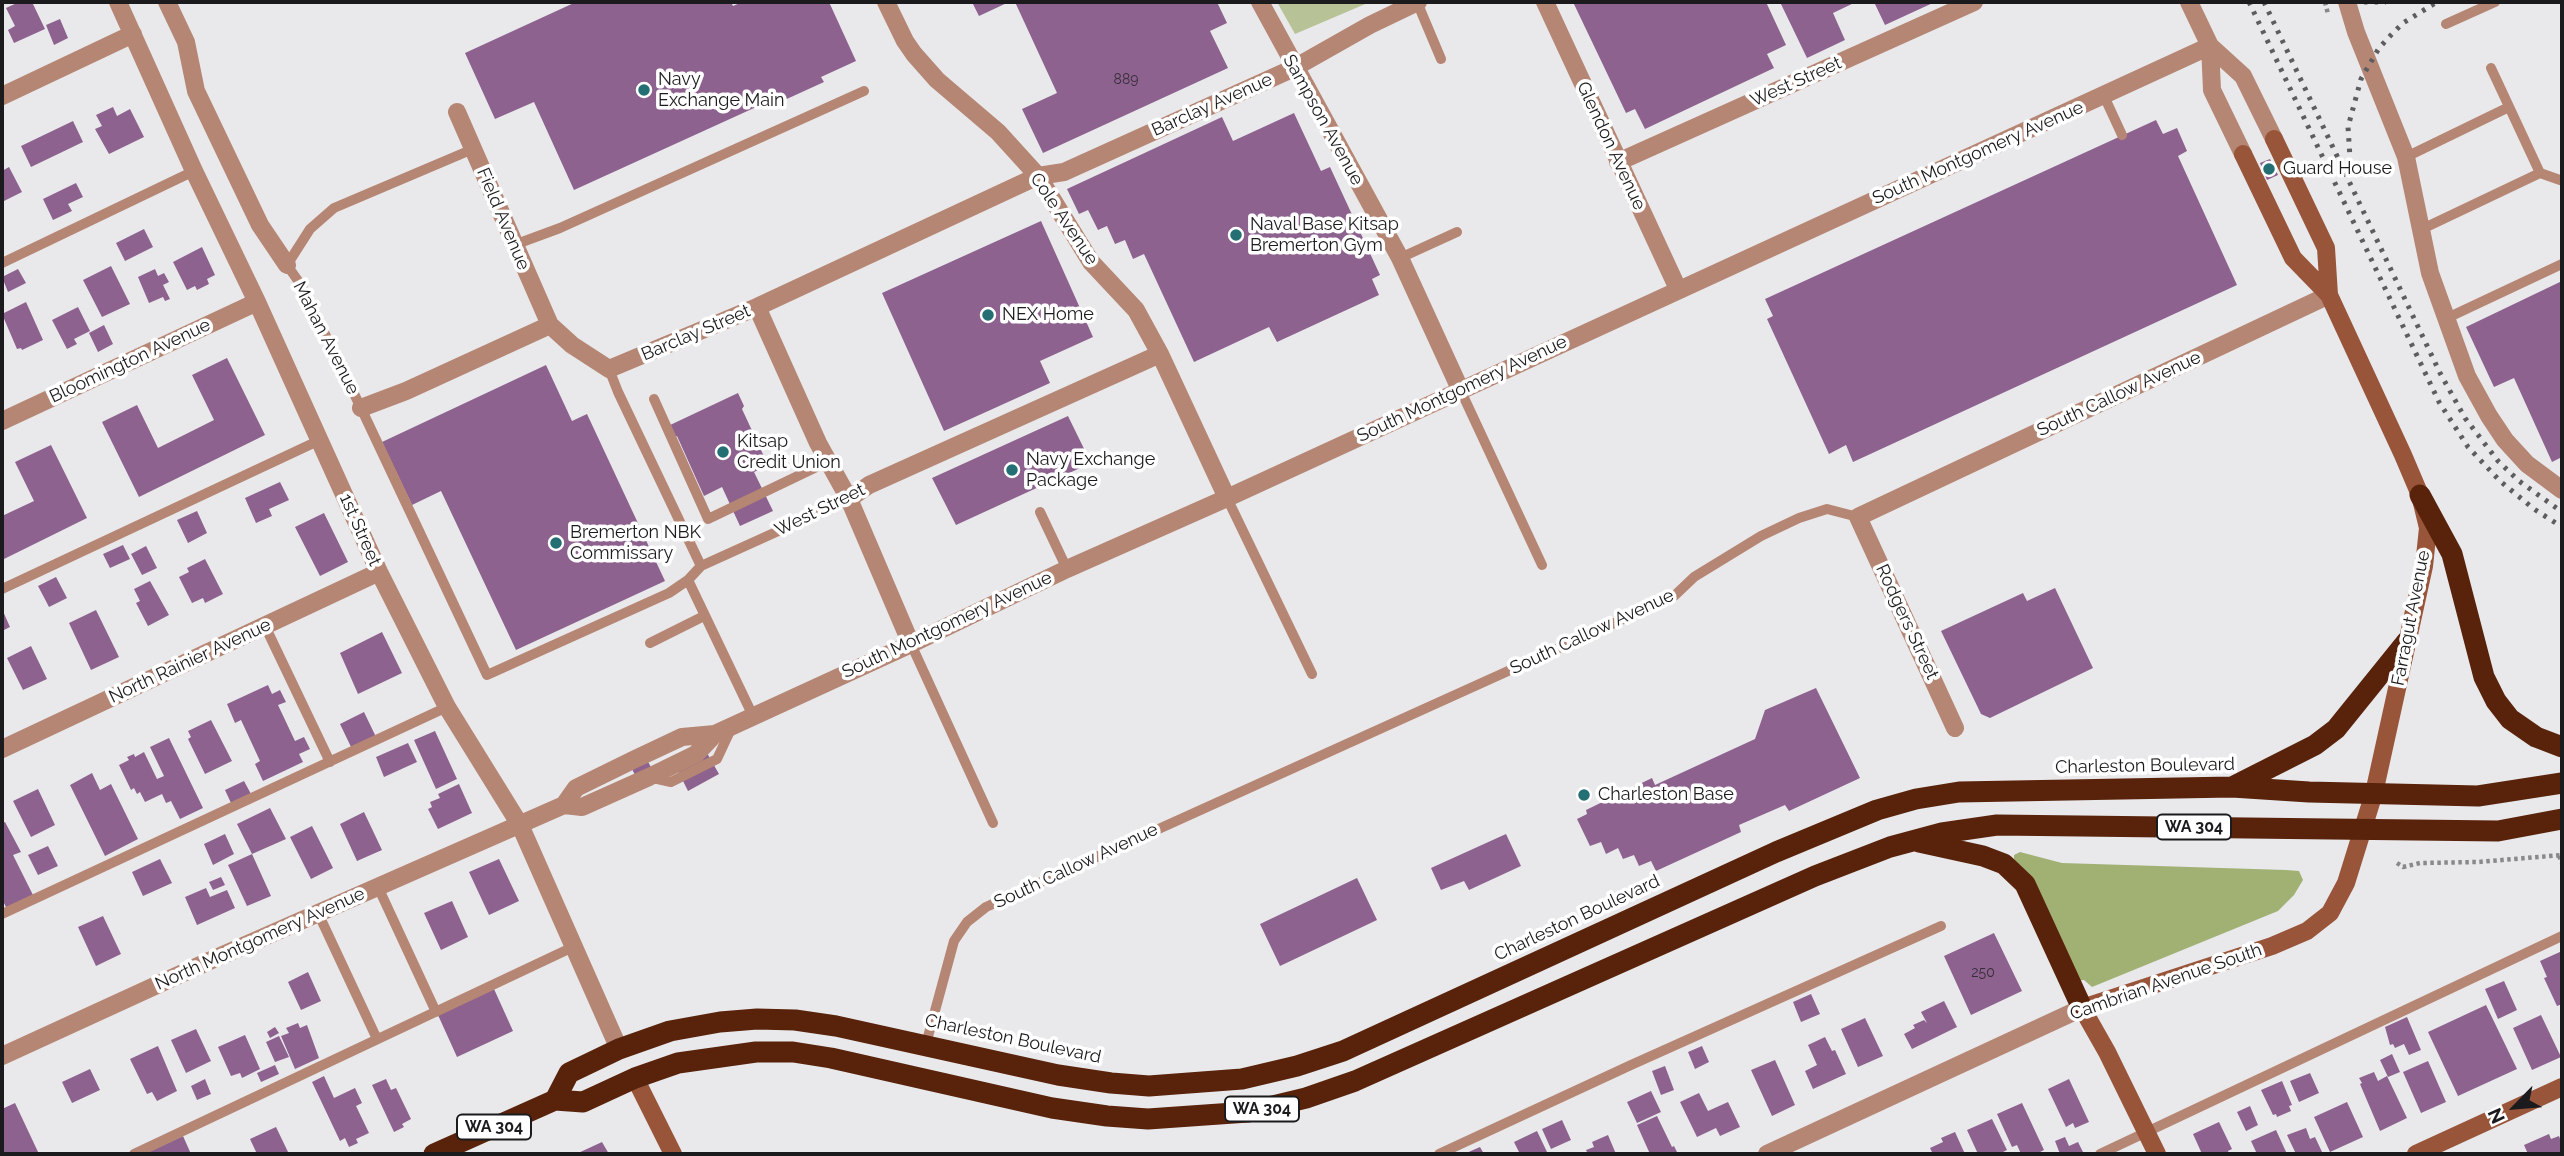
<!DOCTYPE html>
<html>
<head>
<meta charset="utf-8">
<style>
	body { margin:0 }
	#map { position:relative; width:2564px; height:1156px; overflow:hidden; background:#e9e9ec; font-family:Raleway,sans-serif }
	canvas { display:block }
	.frame { position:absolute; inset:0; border:4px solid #1b1b1d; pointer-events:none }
	.north { position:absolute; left:2480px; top:1072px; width:70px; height:70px; -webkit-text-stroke:5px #fff; paint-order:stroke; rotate:245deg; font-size:19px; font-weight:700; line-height:28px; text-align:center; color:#1b1b1d }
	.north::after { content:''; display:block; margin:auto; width:24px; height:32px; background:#1b1b1d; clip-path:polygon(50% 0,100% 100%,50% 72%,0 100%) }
</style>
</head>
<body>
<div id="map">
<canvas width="2564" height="1156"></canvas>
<div class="frame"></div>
<div class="north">N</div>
</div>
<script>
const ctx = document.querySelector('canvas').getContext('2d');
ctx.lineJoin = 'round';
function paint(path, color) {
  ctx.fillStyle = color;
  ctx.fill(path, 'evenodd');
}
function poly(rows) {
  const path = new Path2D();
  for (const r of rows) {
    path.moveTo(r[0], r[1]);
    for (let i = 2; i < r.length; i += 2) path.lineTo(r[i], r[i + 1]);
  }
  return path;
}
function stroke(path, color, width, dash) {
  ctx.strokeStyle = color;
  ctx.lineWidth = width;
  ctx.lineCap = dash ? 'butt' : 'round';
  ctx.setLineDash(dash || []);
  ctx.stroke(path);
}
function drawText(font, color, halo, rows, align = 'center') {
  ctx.font = font + ' Raleway,sans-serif';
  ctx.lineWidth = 7;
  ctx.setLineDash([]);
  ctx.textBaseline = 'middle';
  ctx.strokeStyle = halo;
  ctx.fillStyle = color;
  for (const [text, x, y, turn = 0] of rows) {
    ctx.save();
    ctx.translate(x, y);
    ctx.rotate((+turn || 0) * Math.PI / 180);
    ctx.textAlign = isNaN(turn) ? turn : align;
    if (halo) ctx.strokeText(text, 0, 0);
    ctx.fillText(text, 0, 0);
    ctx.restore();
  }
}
paint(poly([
	[1277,2,1370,2,1295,34]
]), '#b7c397');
paint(poly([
	[2020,852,2062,863,2286,870,2299,871,2303,880,2294,895,2278,911,2092,987,2084,980,2075,981,2014,863,2014,855]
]), '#a1b174');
paint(poly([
	[19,2,32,2,45,29,14,43,8,30,15,26,6,8],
	[576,2,731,2,733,6,742,2,829,2,856,61,821,77,824,82,778,103,776,98,574,190,534,102,495,119,465,53],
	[972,2,1009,2,979,16],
	[1015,2,1217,2,1227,23,1210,31,1228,68,1043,153,1022,109,1057,93],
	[1573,2,1766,2,1786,45,1767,54,1774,68,1645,129,1635,109,1626,113],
	[1780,2,1856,2,1833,13,1845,40,1807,58],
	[1874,2,1935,2,1885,25],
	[60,19,68,38,54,45,46,25],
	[113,107,117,116,130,109,144,137,109,154,95,129,102,126,96,115],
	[1294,113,1321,171,1330,167,1380,275,1372,279,1379,295,1277,342,1269,327,1194,362,1144,254,1133,259,1125,240,1115,244,1107,226,1098,230,1088,210,1079,214,1067,189,1222,117,1233,141],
	[2156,120,2163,134,2177,128,2187,151,2178,156,2237,285,1853,462,1846,445,1829,454,1767,319,1773,316,1765,299],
	[73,121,83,142,31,167,21,146],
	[2270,159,2278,175,2267,180,2260,163],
	[9,167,22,192,2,202,2,171],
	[76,183,83,197,68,204,72,211,53,220,43,199],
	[1041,221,1093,337,1040,361,1050,383,944,431,882,293],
	[144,229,153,247,125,261,116,243],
	[202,247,215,275,207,279,209,284,197,290,195,286,187,290,173,262],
	[111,266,130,304,102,317,83,280],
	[18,269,26,283,8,292,2,277],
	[155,269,158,276,164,273,169,282,163,285,170,299,165,301,163,297,149,303,138,277],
	[2562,281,2562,457,2552,462,2514,378,2494,387,2466,327],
	[26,302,43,340,22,350,21,348,17,349,2,314],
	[78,307,90,331,74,339,77,344,67,349,52,320],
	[104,325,113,344,98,352,89,333],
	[227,358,265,435,139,497,102,422,137,405,158,448,214,420,192,375],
	[546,365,572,421,587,414,665,581,516,650,441,491,412,505,382,442],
	[738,393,744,406,742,409,768,465,754,472,773,511,740,526,722,487,704,496,677,436,673,438,668,426],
	[1068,416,1091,463,956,525,932,478],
	[51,445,87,518,2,560,2,516,34,501,15,462],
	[280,482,289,500,269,509,272,516,256,523,245,498],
	[197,511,207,533,188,543,177,520],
	[324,513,348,562,320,576,295,527],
	[123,545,130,559,110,568,103,554],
	[146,546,157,568,142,575,131,554],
	[205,559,223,594,205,603,203,598,192,603,179,577,189,572,187,568],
	[56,577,67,598,49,607,38,586],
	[150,581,169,615,148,626,136,603,140,601,134,589],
	[2055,588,2093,668,1990,718,1981,714,1941,631,2023,593,2027,601],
	[2,609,10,627,2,631],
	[96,610,119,657,91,670,69,623],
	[382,632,402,673,358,694,340,653],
	[31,646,47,679,23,690,7,658],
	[268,685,272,694,280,690,286,702,278,705,295,741,304,737,310,749,299,754,303,762,263,781,255,764,260,761,241,720,235,723,227,704],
	[1816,688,1860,778,1789,811,1785,805,1739,825,1741,832,1656,871,1651,861,1639,866,1634,855,1623,859,1618,848,1606,854,1601,842,1590,846,1577,819,1587,814,1586,810,1652,778,1655,785,1755,739,1765,710],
	[364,712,376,737,352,749,340,724],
	[211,720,232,761,205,774,188,739,191,737,188,731],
	[435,731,457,779,436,789,414,740],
	[169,738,203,808,180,819,171,801,166,803,162,794,145,802,140,792,137,794,134,788,131,790,119,765,129,760,127,757,134,754,135,757,144,752,157,779,164,776,150,747],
	[408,743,417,762,384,777,376,757],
	[707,753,719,774,688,791,677,769],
	[647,760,652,769,636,777,631,767],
	[92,773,100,790,111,784,138,839,105,856,70,785],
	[244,781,251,794,231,803,225,790],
	[459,784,472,813,438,829,428,809,432,807,430,802,440,798,438,794],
	[38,789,55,825,31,837,13,801],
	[270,808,286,839,252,854,237,824],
	[364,812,382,850,357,861,340,824],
	[5,822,21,852,13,855,34,897,8,911,2,899,2,823],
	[312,826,333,868,311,879,290,837],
	[225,834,234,854,213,865,204,844],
	[1506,834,1521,866,1469,890,1464,881,1441,890,1431,868],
	[48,846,58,866,38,875,28,855],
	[252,854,271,896,247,906,228,865],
	[160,859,172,883,143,896,132,872],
	[499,859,519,901,489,915,469,872],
	[221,877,225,885,213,890,209,882],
	[1357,878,1377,920,1280,966,1260,924],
	[206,888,210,897,227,890,235,908,197,925,185,897],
	[452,901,468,937,441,950,424,913],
	[103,916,121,954,96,966,78,927],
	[1994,933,2022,991,1971,1015,1944,956],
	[2562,951,2562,1004,2557,1006,2544,978,2547,977,2540,961],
	[308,972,321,1001,301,1010,288,982],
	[2504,981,2517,1010,2498,1019,2485,989],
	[494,989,513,1031,457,1057,438,1015],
	[1811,994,1820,1014,1801,1022,1793,1002],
	[1944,1001,1957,1027,1912,1049,1904,1034,1915,1028,1913,1025,1924,1020,1927,1023,1921,1012],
	[2486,1005,2517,1069,2458,1096,2428,1032],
	[2541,1015,2561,1057,2532,1070,2513,1028],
	[2407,1017,2421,1050,2409,1055,2404,1044,2395,1048,2393,1044,2390,1045,2385,1027],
	[1865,1018,1883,1056,1858,1067,1841,1029],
	[298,1023,300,1028,307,1025,319,1058,295,1069,281,1036,289,1033,286,1028],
	[275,1027,279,1033,270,1038,267,1032],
	[196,1029,211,1061,186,1073,171,1040],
	[245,1035,260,1069,242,1078,240,1073,231,1076,218,1047],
	[279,1036,289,1057,275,1062,266,1042],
	[1825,1037,1832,1051,1835,1050,1846,1074,1813,1089,1805,1071,1817,1065,1808,1045],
	[158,1046,177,1091,157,1101,152,1092,147,1094,130,1059],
	[1702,1046,1709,1062,1695,1069,1688,1052],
	[2392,1054,2400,1072,2388,1077,2380,1060],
	[1775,1060,1795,1105,1772,1116,1751,1070],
	[2428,1061,2446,1102,2421,1113,2403,1072],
	[275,1065,279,1074,261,1082,257,1073],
	[1665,1066,1674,1090,1661,1095,1652,1071],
	[90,1069,100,1090,72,1103,62,1082],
	[2374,1072,2378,1081,2387,1076,2407,1118,2380,1131,2360,1084,2362,1083,2359,1078],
	[2310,1073,2319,1093,2299,1102,2290,1081],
	[324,1076,334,1098,355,1088,362,1103,356,1106,369,1133,356,1139,358,1143,349,1147,345,1138,340,1141,312,1082],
	[205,1079,211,1094,197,1100,191,1086],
	[386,1079,391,1090,396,1088,411,1119,402,1124,404,1127,394,1132,372,1085],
	[2069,1079,2089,1122,2075,1128,2073,1123,2066,1127,2048,1089],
	[2282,1081,2292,1105,2289,1106,2291,1111,2277,1117,2276,1114,2273,1115,2261,1090],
	[1651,1091,1661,1112,1637,1123,1627,1102],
	[1699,1093,1708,1111,1728,1102,1740,1127,1720,1136,1716,1128,1697,1137,1680,1102],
	[2347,1102,2363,1137,2330,1152,2314,1117],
	[15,1103,39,1154,5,1154,2,1147,2,1109],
	[2022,1103,2044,1150,2036,1154,2021,1154,2017,1145,2012,1147,1997,1114],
	[2250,1106,2258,1125,2246,1131,2237,1112],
	[1657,1116,1672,1147,1674,1146,1678,1154,1650,1154,1637,1125],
	[1992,1119,2007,1150,2003,1152,2004,1154,1978,1154,1967,1130],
	[1562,1120,1571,1140,1551,1149,1542,1129],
	[2219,1122,2232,1149,2228,1151,2229,1154,2202,1154,2193,1134],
	[276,1127,289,1154,257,1154,250,1139],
	[2306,1128,2310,1139,2315,1137,2323,1154,2296,1154,2287,1135],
	[2276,1130,2287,1154,2257,1154,2251,1141],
	[1537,1131,1547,1152,1541,1154,1520,1154,1514,1142],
	[1955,1132,1965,1154,1933,1154,1930,1148,1943,1142,1941,1138],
	[2549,1134,2551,1139,2559,1136,2562,1144,2562,1154,2528,1154,2524,1145],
	[1608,1135,1616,1154,1588,1154,1586,1150,1594,1147,1592,1142],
	[183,1136,191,1154,144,1154],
	[2065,1137,2069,1146,2078,1142,2084,1154,2060,1154,2055,1141],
	[602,1142,609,1154,576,1154],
	[1480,1147,1484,1154,1464,1154]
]), '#8d628f');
stroke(poly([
	[2325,2,2328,14],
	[2559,856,2562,863],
	[2397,863,2403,867,2420,863,2478,862,2562,855]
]), '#89898c', 4.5, [3.5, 3.5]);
stroke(poly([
	[1417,2,1441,59],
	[2446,24,2495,2],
	[2491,68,2540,173],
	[2104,96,2122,135],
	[473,149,334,208,310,229,287,265,301,285,361,408,487,675,669,593,688,580,701,566,849,499],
	[2406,157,2509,107],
	[2420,230,2540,173,2560,180],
	[514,245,560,228,864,91],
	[1400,258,1457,232],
	[2,263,194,171],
	[2445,319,2562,264],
	[609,369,618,392,701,566],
	[1460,389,1542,565],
	[654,399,708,519,827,462],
	[1227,498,1312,674],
	[1040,512,1067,569],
	[688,580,753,716],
	[2,589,320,440],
	[265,626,330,762],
	[650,643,704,616],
	[911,644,993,823],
	[653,778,671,782,717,759,731,729],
	[378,887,436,1012],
	[318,913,377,1039],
	[2,914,447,707],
	[926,1044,954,941,967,922,986,907,1674,596,1694,577,1761,536,1799,518,1827,509,1858,517],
	[134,1154,573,947],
	[1439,1154,1631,1065,1941,926],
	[2100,1154,2562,936]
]), '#b68674', 10);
stroke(poly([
	[118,2,194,171,257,302,379,572,447,707,520,825,619,1049],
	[167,2,186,42,196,91,260,225,287,265],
	[886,2,905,41,914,54,937,80,998,132,1038,176,1091,262,1136,310,1160,354,1227,498],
	[1260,2,1400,258,1460,389],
	[1545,2,1678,289],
	[2189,2,2210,46,2243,76,2274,139],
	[2347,2,2356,32,2406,157,2430,273,2467,376,2489,416,2505,440,2527,464,2562,490],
	[2210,46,2212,90,2243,154],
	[2,96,133,34],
	[457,112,550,325],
	[1618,162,1974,2],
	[757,307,818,443,849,499,911,644],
	[361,408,406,391,550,325,572,345,609,369,757,307,1038,176,1064,172,1294,68,1370,25,1418,2],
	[2,421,257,302],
	[849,499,869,485,1160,354],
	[1955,728,1858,517,2329,295],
	[2,749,379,572],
	[564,805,576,788,633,760,682,737,715,734],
	[2,1056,207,962,564,805,582,807,649,777,696,754,715,734,911,644,1067,569,1227,498,2210,46],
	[1767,1154,2082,1008]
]), '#b68674', 18);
stroke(poly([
	[2274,139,2326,248,2329,295],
	[635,1078,673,1154],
	[2157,1154,2107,1052,2082,1008,2272,946,2307,931,2330,913,2346,883,2374,793,2424,566,2428,528,2420,495,2403,455,2329,295,2293,258,2243,154],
	[2416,1154,2562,1087]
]), '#99553a', 18);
stroke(poly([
	[2420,495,2452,554,2484,677,2496,701,2510,719,2536,737,2562,747],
	[2232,787,2315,745,2336,729,2407,641],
	[1919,842,1983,856,2004,864,2025,884,2082,1008],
	[555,1100,569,1073,619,1049,670,1031,720,1022,757,1019,795,1020,836,1026,1058,1075,1111,1083,1149,1086,1242,1079,1297,1066,1343,1051,1776,852,1877,810,1916,799,1959,792,2232,787,2309,792,2478,796,2562,783],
	[434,1154,555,1100,583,1102,635,1078,678,1063,756,1052,793,1052,831,1058,1052,1108,1107,1116,1148,1119,1248,1112,1306,1098,1355,1081,1815,876,1890,847,1942,833,1997,825,2498,831,2562,819]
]), '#59230b', 21);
stroke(poly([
	[2249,2,2439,402,2468,447,2500,481,2534,509,2562,527],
	[2264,2,2440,373,2465,418,2498,461,2519,481,2562,512],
	[2364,2,2386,2],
	[2351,173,2348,127,2361,79,2379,48,2391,35,2403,23,2437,2]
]), '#5d5d60', 5, [3.5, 7]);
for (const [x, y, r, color] of [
	[644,90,7,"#246f74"],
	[2269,169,7,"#246f74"],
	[1236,235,7,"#246f74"],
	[988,315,7,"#246f74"],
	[723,452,7,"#246f74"],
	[1012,470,7,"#246f74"],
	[556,543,7,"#246f74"],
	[1584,795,7,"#246f74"]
]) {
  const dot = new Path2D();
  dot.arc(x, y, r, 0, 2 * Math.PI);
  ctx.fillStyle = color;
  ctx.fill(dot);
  stroke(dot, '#fff', 2.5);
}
drawText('14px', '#382d3a', null, [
	["889",1126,80],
	["250",1983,973]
]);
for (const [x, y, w] of [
	[2194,827,74],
	[1262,1109,74],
	[494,1127,74]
]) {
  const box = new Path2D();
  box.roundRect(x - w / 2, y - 12.5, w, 25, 5);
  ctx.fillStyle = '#fff';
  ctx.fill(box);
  stroke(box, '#1b1b1d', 2);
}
drawText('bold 16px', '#1b1b1d', null, [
	["WA 304",2194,827],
	["WA 304",1262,1109],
	["WA 304",494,1127]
]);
drawText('18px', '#1b1b1d', '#fff', [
	["Navy",658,80],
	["Exchange Main",658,101],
	["Guard House",2283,169],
	["Naval Base Kitsap",1250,225],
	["Bremerton Gym",1250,246],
	["NEX Home",1002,315],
	["Kitsap",737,442],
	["Credit Union",737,463],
	["Navy Exchange",1026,460],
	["Package",1026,481],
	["Bremerton NBK",570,533],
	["Commissary",570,554],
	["Charleston Base",1598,795]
], 'left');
drawText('18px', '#1b1b1d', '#fff', [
	["West Street",1796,82,-24],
	["Barclay Avenue",1212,105,-24],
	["Sampson Avenue",1323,120,61],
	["Glendon Avenue",1611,146,65],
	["South Montgomery Avenue",1978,153,-24],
	["Field Avenue",503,219,67],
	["Cole Avenue",1064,219,56],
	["Barclay Street",696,333,-23],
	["Mahan Avenue",326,338,63],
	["Bloomington Avenue",130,361,-25],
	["South Montgomery Avenue",1462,389,-25],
	["South Callow Avenue",2119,394,-25],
	["West Street",820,510,-26],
	["1st Street",360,530,66],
	["Farragut Avenue",2411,618,-79],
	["Rodgers Street",1907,622,65],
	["South Montgomery Avenue",947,625,-25],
	["South Callow Avenue",1592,632,-25],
	["North Rainier Avenue",190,661,-25],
	["Charleston Boulevard",2145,766,-1],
	["South Callow Avenue",1076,866,-25],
	["Charleston Boulevard",1577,918,-25],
	["North Montgomery Avenue",260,939,-24],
	["Cambrian Avenue South",2166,982,-19],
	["Charleston Boulevard",1013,1039,12]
]);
</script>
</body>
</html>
